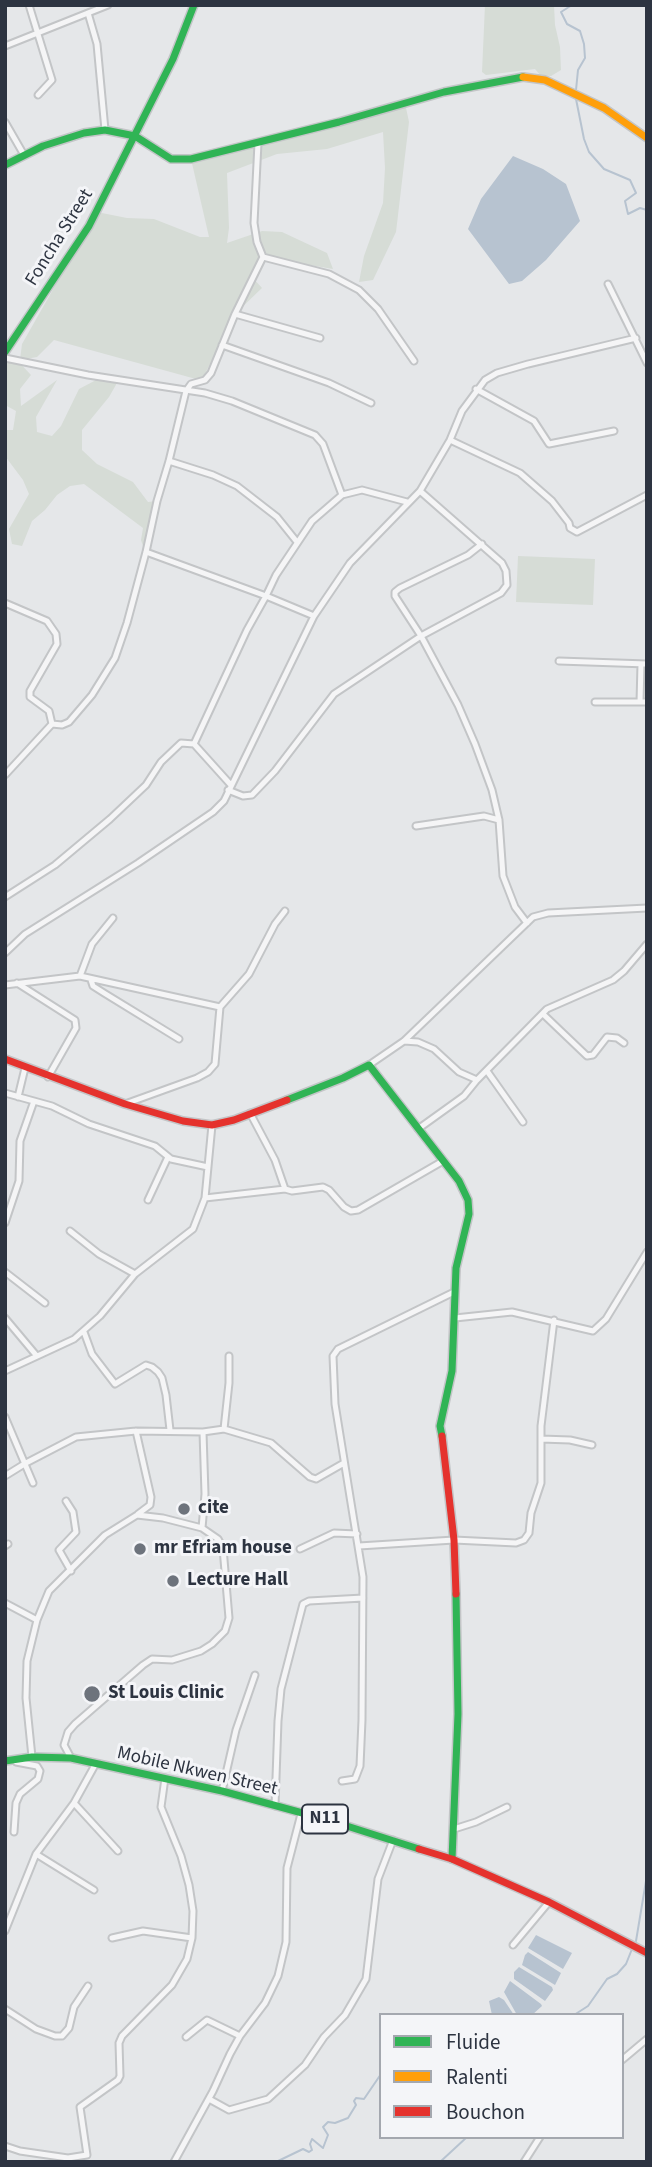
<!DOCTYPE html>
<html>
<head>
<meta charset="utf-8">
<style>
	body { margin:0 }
	#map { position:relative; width:652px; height:2167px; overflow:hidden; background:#e5e7e9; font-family:"Source Sans 3",sans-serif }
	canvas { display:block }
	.frame { position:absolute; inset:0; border:7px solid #2d3441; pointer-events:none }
	.legend { position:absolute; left:379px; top:2013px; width:245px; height:126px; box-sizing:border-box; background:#f4f5f8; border:2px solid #a4a8af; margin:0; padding:9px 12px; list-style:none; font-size:21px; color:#2d3441 }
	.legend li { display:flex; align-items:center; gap:14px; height:35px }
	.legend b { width:35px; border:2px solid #a4a8af }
</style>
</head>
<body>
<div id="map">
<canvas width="652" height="2167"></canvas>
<div class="frame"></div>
<ul class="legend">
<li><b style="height:9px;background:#30b455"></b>Fluide</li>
<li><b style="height:9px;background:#ff9f0a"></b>Ralenti</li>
<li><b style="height:9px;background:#e5322d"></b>Bouchon</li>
</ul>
</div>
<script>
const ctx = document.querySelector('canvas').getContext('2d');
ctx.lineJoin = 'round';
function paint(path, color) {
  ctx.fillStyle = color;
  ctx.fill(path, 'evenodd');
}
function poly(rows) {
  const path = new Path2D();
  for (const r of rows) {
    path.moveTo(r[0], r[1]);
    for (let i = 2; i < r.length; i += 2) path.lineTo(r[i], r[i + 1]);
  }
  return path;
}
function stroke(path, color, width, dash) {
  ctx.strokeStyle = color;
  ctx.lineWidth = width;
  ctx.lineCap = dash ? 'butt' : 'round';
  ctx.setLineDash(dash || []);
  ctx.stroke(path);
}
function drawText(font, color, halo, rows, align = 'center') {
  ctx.font = font + ' "Source Sans 3",sans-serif';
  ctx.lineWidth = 6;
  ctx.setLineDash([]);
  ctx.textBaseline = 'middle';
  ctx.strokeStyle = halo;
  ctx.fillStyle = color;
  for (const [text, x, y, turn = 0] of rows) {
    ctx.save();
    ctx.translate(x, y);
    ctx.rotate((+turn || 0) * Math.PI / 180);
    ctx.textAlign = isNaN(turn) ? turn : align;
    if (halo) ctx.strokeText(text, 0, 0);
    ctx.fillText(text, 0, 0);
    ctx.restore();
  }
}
paint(poly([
	[485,5,554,5,555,25,560,47,561,70,551,76,540,75,535,69,486,75,482,72],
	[405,103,409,122,396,232,373,280,359,282,364,256,383,203,385,168,383,132,327,149,277,154,227,173,229,228,227,243,262,231,282,232,327,253,333,269,263,257,253,278,262,288,235,314,204,376,196,379,54,340,37,357,20,360,22,344,97,212,127,218,154,219,200,237,209,237,191,159],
	[5,358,16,359,31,375,20,389,21,406,57,380,36,417,37,432,52,436,61,426,79,389,100,378,117,383,109,397,82,430,82,450,97,464,133,482,148,502,157,501,144,549,141,540,143,528,84,484,70,486,57,495,45,510,32,521,22,546,12,544,9,529,29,494,23,480,5,456,5,430,13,430,16,411,5,405],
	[518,556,595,559,593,605,516,602]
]), '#d6dcd6');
paint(poly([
	[513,156,543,169,566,184,580,221,546,260,522,281,509,284,468,229,481,199],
	[536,1935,572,1953,563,1969,528,1948],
	[528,1952,561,1973,555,1985,522,1965,525,1955],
	[519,1967,552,1987,553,1990,545,2001,514,1979,514,1972],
	[510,1981,541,2004,542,2006,532,2015,517,2015,504,1992],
	[499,1997,504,2000,514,2015,492,2015,489,2001]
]), '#b7c3d0');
stroke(poly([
	[572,5,561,12,567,24,580,31,584,44,585,58,578,70,576,90],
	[576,99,584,139,589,152,604,169,630,180,636,193,625,201,628,214,640,208,647,210],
	[636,1941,647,1875],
	[574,2015,588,2006,607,1979,617,1974,626,1964,632,1949],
	[276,2162,303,2149,309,2152,312,2150,310,2144,312,2139,323,2148,328,2135,323,2127,328,2122,335,2123,348,2118,356,2105,354,2101,356,2098,364,2099,381,2074],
	[440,2162,467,2137]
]), '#b7c3d0', 2);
const street = poly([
	[29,5,52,80,38,95],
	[88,13,97,44,105,130],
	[5,46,108,5],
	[5,122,24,155],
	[263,257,329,274,359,290,378,309,414,361],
	[608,284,647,363],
	[235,314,320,338],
	[222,345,329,383,371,403],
	[5,358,88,375,205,393,232,401,315,435,323,444,342,495],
	[476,389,534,421,549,444,614,431],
	[450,440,520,473,552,501,569,523,570,528,577,532,647,495],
	[169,461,213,475,237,486,277,517,297,542],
	[482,544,468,555,400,588,395,592,395,596,421,636,458,705,475,744,492,790,499,820,503,876,515,907,527,923],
	[146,552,266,596,247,630,194,744],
	[5,603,47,621,56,634,57,644,30,691,30,697,49,711,52,724],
	[314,616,266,596,276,575,312,521,342,495,362,490,407,502],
	[559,661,647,664],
	[595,702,647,702],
	[640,702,641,664],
	[52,724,62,725,69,722,92,695,115,658,127,623,146,552,157,501,169,461,186,391,191,384,205,380,211,373,235,314,263,257,257,242,254,223,258,143],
	[5,775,52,724],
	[228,790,243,796,252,795,275,771,334,694,421,636,501,593,507,585,506,571,502,563,420,491],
	[416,826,484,816,499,820],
	[5,897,55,865,110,819,146,785,161,762,181,743,194,744,230,784],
	[5,953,25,934,138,863,213,812,224,801,314,616,350,563,420,491,450,440,462,411,485,380,497,373,528,364,636,338],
	[80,976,92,944,113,918],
	[91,980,93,986,104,993,179,1039],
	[17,983,75,1020,76,1028,48,1077],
	[5,985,80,976,220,1007],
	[543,1014,587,1056,593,1055,607,1037,617,1038,624,1043],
	[404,1041,418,1042,434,1049,459,1072,477,1080],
	[369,1065,404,1041,533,917,548,913,647,908],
	[487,1071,523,1122],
	[5,1093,52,1106,89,1124,155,1146,171,1159,208,1167],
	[18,1097,25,1068],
	[125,1104,197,1078,208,1072,215,1064,220,1007,249,974,275,924,285,911],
	[250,1113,275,1160,285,1189,292,1191,323,1187,329,1190,344,1207,351,1211,358,1210,443,1161],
	[418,1129,464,1096,477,1080,547,1009,613,980,624,971,647,944],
	[205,1198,285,1189],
	[148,1200,168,1157],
	[5,1223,19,1181,20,1141,34,1101],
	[70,1231,99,1254,135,1274],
	[5,1272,45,1303],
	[5,1318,36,1355],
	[455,1318,512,1312,593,1331,606,1319,647,1252],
	[84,1332,92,1354,115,1384,146,1365,152,1367,158,1372,162,1378,166,1395,170,1430],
	[5,1371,74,1339,100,1316,135,1274,193,1229,205,1198,212,1125],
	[5,1417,33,1483],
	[224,1429,229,1383,229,1356],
	[136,1431,151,1497,150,1505,138,1514],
	[541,1439,570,1440,592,1445],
	[5,1476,26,1463,76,1437,136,1431,203,1432,224,1429,271,1443,310,1477,316,1479,344,1463],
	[66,1501,73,1512,76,1532,59,1550,71,1571],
	[202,1528,205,1494,203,1432],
	[5,1546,8,1544],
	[359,1546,454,1540,516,1543,524,1540,529,1533,531,1513,541,1483,541,1426,554,1320],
	[300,1549,334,1533,357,1534],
	[5,1603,37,1620],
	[32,1757,26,1698,27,1661,37,1620,49,1591,105,1535,137,1515,163,1518,202,1528,218,1539,223,1548,229,1618,225,1631,212,1644,201,1651,172,1660,152,1659,143,1665,75,1724,68,1732,64,1745,71,1758],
	[342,1781,355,1779,360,1766,362,1720,363,1577,335,1404,333,1356,338,1349,454,1292],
	[222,1791,236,1730,255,1675],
	[74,1803,118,1851],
	[275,1806,278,1721,281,1689,303,1604,309,1601,363,1598],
	[454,1829,476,1822,507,1807],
	[14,1832,16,1803,20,1794,38,1779,40,1771,37,1766,16,1762],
	[36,1854,94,1890],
	[5,1931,36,1854,74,1803,95,1765],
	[112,1938,143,1931,192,1938],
	[513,1945,549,1902],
	[5,2009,36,2029,55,2036,62,2036,69,2028,74,2007,88,1986],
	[186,2037,207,2020,240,2036],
	[622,2060,647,2039],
	[209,2099,229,2110,268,2099,305,2065,324,2037,345,2015,366,1979,378,1879,393,1840],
	[5,2146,20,2151,68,2158,87,2155,80,2107,118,2080,120,2076,119,2043,122,2036,172,1985,187,1959,192,1938,193,1911,189,1885,181,1856,161,1807,165,1778],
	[174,2162,213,2091,230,2054,240,2036,265,2003,278,1976,286,1942,287,1868,301,1814],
	[524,2162,540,2137]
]);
const fast = poly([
	[5,165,43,146,84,133,105,130,135,136,171,159,191,159,339,122,444,92,523,77],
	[5,352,89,226,173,59,194,5],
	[287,1100,343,1078,369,1065,459,1181,468,1200,469,1214,456,1268,452,1371,440,1426,442,1436],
	[5,1761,32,1757,71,1758,222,1791,328,1820,419,1849],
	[452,1859,458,1714,456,1594]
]);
const slow = poly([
	[523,77,545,80,604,108,647,138]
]);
const jam = poly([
	[5,1059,125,1104,183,1121,212,1125,234,1120,287,1100],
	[442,1436,454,1540,456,1594],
	[419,1849,452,1859,549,1902,647,1953]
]);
stroke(street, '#c3c5c7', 9);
stroke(fast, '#c3c5c7', 10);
stroke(slow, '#c3c5c7', 10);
stroke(jam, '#c3c5c7', 10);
stroke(street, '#f5f5f6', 5);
stroke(fast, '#30b455', 7);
stroke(slow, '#ff9f0a', 7);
stroke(jam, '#e5322d', 7);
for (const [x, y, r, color] of [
	[184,1509,7,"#6d737c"],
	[140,1549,7,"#6d737c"],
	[173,1581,7,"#6d737c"],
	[92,1694,9,"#6d737c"]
]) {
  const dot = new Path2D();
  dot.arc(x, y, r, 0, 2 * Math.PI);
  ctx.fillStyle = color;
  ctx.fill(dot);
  stroke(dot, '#f4f5f8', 2.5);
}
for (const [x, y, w] of [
	[325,1819,46]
]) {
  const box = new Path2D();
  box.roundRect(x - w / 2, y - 14.5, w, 29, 5);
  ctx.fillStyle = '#f4f5f8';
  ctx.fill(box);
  stroke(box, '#2d3441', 2);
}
drawText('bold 18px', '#2d3441', null, [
	["N11",325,1819]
]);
drawText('19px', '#2d3441', '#f4f5f8', [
	["Foncha Street",60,238,-58],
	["Mobile Nkwen Street",197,1772,13]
]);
drawText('bold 19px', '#2d3441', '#f4f5f8', [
	["cite",198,1509],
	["mr Efriam house",154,1549],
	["Lecture Hall",187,1581],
	["St Louis Clinic",108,1694]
], 'left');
</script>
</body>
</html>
